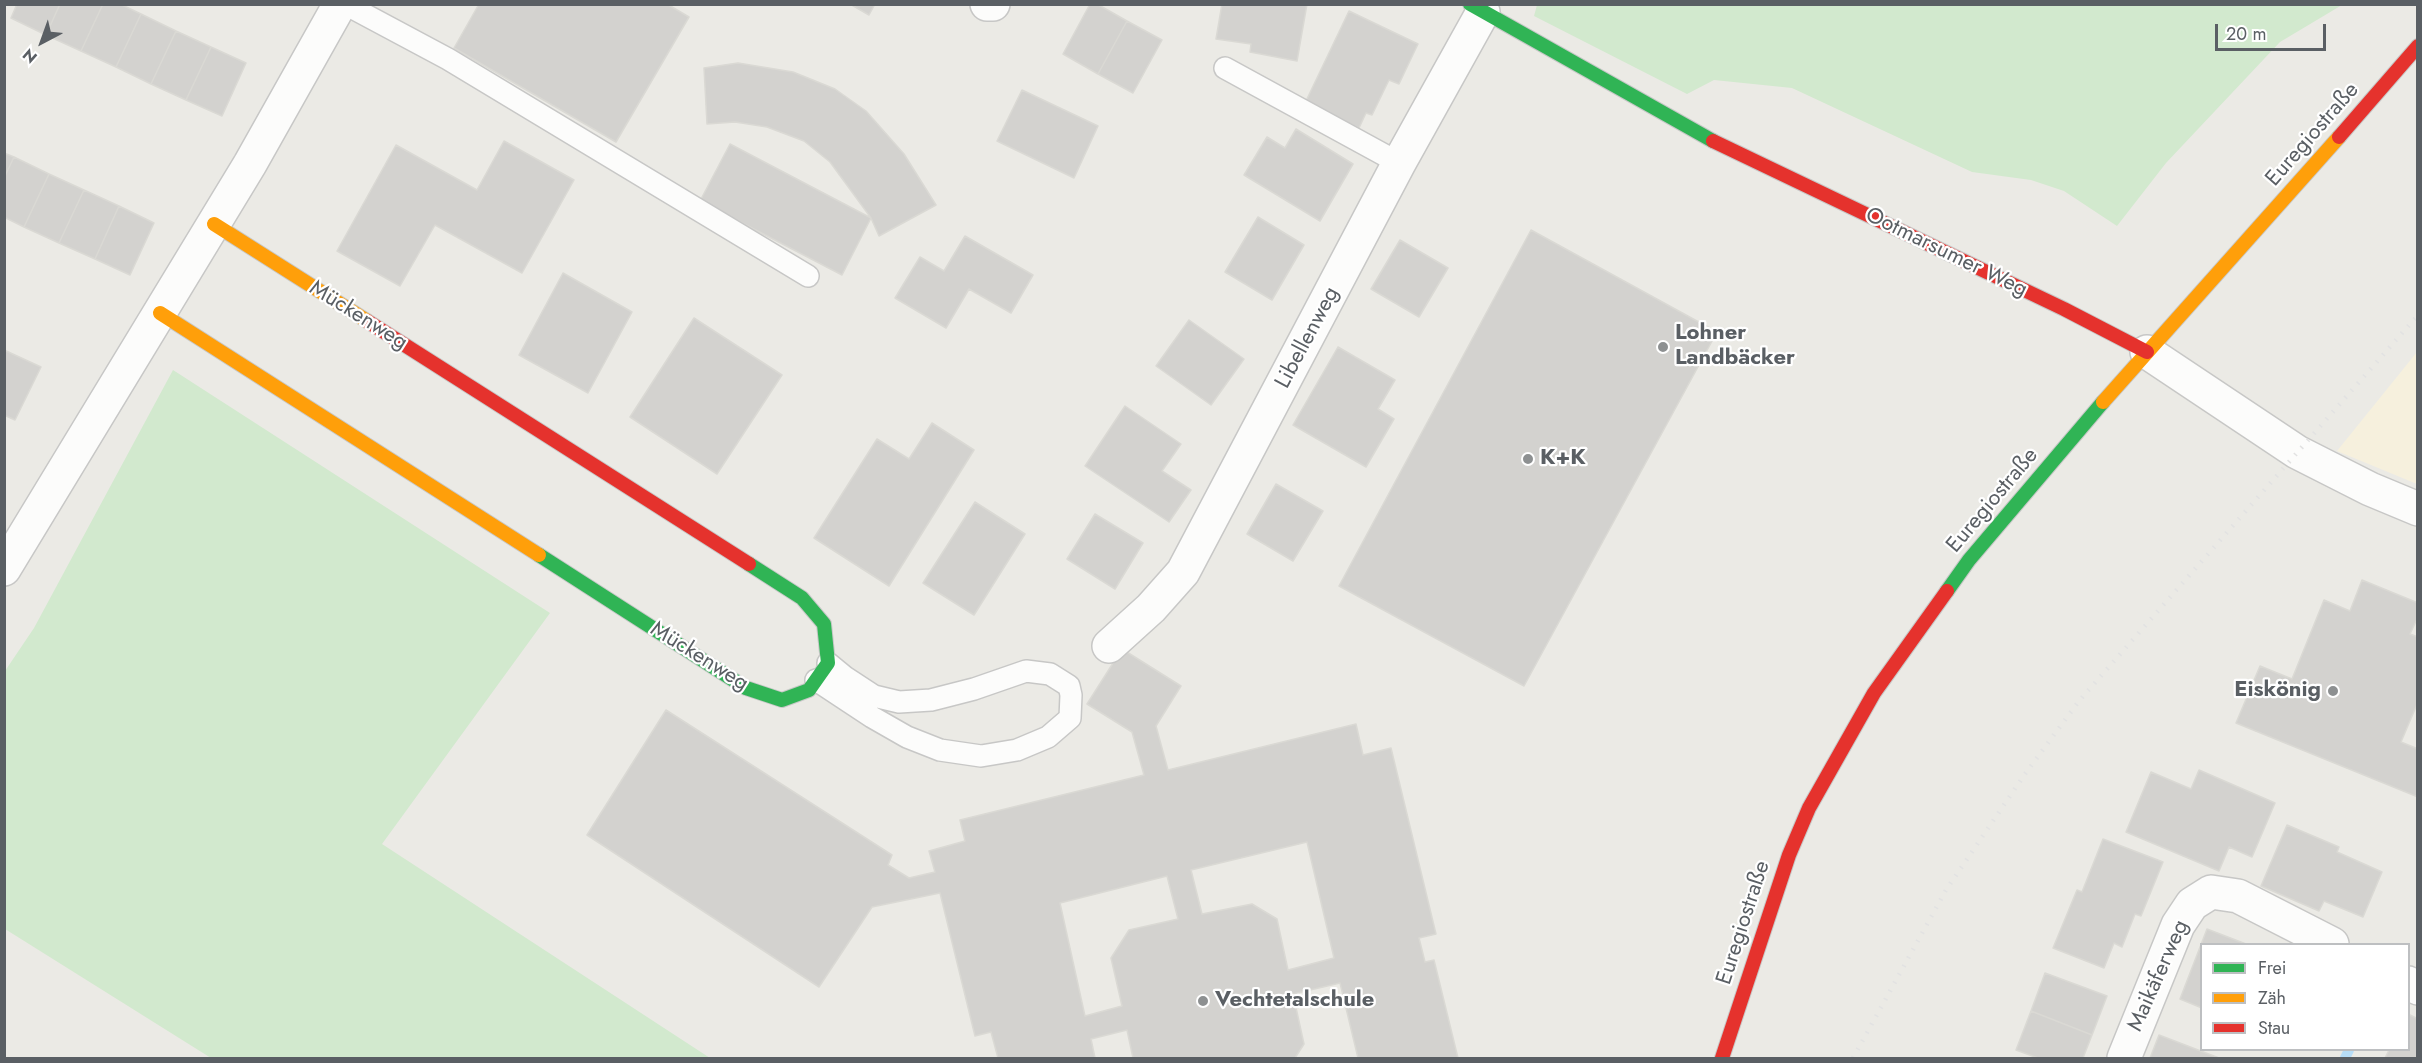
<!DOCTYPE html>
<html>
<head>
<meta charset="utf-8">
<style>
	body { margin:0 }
	#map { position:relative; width:2422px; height:1063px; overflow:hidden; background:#ebeae5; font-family:Jost,sans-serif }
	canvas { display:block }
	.frame { position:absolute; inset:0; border:6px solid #5a5f64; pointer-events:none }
	.legend { position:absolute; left:2200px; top:943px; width:210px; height:108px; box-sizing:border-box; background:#fff; border:2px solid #bdbfc1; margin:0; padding:8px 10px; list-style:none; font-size:18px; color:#5a5f64 }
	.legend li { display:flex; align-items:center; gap:12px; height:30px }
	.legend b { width:30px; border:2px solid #bdbfc1 }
	.north { position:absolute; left:12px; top:12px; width:60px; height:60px; -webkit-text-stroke:4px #fff; paint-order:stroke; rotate:221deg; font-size:16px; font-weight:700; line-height:24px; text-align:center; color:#5a5f64 }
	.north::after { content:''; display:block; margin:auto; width:21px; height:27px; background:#5a5f64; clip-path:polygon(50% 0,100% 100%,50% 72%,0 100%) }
	.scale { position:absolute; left:2215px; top:24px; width:111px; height:27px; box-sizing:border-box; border:3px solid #5a5f64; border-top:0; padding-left:8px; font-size:18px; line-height:21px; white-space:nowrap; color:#5a5f64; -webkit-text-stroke:4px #fff; paint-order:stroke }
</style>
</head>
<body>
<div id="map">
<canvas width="2422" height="1063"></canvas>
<div class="frame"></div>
<ul class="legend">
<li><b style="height:8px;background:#30b455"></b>Frei</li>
<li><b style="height:8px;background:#ff9f0a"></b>Zäh</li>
<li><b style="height:8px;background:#e5322d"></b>Stau</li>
</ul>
<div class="north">N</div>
<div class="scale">20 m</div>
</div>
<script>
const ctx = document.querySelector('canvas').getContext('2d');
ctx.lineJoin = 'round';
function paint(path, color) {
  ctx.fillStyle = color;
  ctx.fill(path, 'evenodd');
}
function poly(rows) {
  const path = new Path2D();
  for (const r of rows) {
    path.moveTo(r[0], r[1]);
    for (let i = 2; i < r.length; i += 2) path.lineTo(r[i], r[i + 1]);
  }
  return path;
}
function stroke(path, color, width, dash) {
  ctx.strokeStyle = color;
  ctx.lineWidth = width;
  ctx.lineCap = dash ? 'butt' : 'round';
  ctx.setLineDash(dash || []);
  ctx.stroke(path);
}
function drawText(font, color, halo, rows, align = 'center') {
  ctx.font = font + ' Jost,sans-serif';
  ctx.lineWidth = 4.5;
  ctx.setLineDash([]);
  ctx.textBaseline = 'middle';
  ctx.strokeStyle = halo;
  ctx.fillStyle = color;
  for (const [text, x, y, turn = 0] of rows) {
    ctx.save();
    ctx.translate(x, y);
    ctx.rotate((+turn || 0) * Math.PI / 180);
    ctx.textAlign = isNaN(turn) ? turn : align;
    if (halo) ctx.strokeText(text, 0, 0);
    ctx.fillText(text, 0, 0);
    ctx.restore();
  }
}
paint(poly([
	[2417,352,2417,484,2337,451]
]), '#f6f0dd');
paint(poly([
	[1537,5,1537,4,2342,5,2280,42,2166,163,2117,226,2064,191,2031,180,1972,172,1792,88,1714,80,1687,94,1534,16],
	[173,370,550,613,382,844,710,1058,211,1058,5,929,5,671,34,628]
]), '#d2e9ce');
stroke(poly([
	[2345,1058,2349,1050]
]), '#b7ddf7', 10);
const building = poly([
	[17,4,60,4,46,35,11,18,17,4],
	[60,4,103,4,81,51,46,35,60,4],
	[103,4,120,4,141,14,116,67,81,51,103,4],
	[479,4,667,4,689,17,616,142,454,48,479,4],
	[850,4,875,4,869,15,850,4],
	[1090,4,1097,4,1127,21,1098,74,1063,54,1090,4],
	[1222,4,1307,4,1297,61,1250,52,1251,44,1216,39,1222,4],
	[1349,11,1418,44,1399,84,1389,80,1372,115,1366,113,1359,128,1305,103,1349,11],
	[141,14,176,31,151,84,116,67,141,14],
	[1127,21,1162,40,1133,93,1098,74,1127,21],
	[176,31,211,47,186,100,151,84,176,31],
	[211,47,246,63,222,116,186,100,211,47],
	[738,63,793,72,835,89,866,111,904,154,936,205,879,236,871,218,830,162,804,141,767,127,735,122,707,124,704,68,738,63],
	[1022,90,1098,126,1074,178,997,141,1022,90],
	[1296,129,1353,164,1320,221,1244,175,1267,137,1285,148,1296,129],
	[504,141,574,180,522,273,435,225,400,286,337,251,396,145,477,190,504,141],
	[730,144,871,218,842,275,700,201,730,144],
	[4,153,14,157,4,178,4,153],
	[14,157,49,174,24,227,4,217,4,178,14,157],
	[49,174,84,190,59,243,24,227,49,174],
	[84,190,119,206,95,259,59,243,84,190],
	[119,206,154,223,130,275,95,259,119,206],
	[1258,217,1304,245,1272,300,1225,272,1258,217],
	[1531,230,1717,332,1524,686,1339,586,1531,230],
	[965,236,1033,275,1011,313,969,289,946,328,895,298,920,257,944,271,965,236],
	[1400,240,1448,268,1419,317,1371,289,1400,240],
	[563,273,632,312,588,393,519,355,563,273],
	[694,318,782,375,717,474,630,417,694,318],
	[1189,320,1244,359,1211,405,1156,366,1189,320],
	[1338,347,1395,380,1378,409,1394,419,1366,467,1293,425,1338,347],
	[4,350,41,367,15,420,4,415,4,350],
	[1125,406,1181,444,1162,471,1191,490,1169,522,1085,466,1125,406],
	[932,423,974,450,889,586,814,538,877,439,909,459,932,423],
	[1276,484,1323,511,1293,561,1247,534,1276,484],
	[975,502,1025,534,974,615,923,583,975,502],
	[1095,514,1143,543,1115,589,1067,559,1095,514],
	[2362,580,2418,603,2418,617,2410,634,2418,637,2418,702,2401,742,2418,749,2418,797,2236,723,2260,666,2292,679,2324,600,2350,611,2362,580],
	[1122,649,1181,686,1156,726,1168,770,1356,724,1363,755,1391,748,1436,934,1419,938,1425,962,1434,960,1458,1058,1358,1058,1340,983,1293,994,1304,1044,1295,1058,1133,1058,1127,1030,1091,1039,1095,1058,994,1058,998,1058,991,1032,975,1036,940,893,872,907,819,987,587,835,666,710,892,855,888,865,909,878,935,872,929,851,965,841,960,820,1144,775,1132,732,1087,704,1122,649],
	[1307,842,1334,958,1288,970,1277,919,1252,904,1202,914,1191,870,1307,842],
	[1167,876,1178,919,1129,930,1111,958,1122,1006,1085,1016,1060,903,1167,876],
	[2199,770,2275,803,2252,857,2229,847,2219,871,2126,832,2151,772,2191,789,2199,770],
	[2287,825,2339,847,2337,852,2382,872,2363,917,2324,901,2319,911,2261,886,2287,825],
	[2103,839,2163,862,2141,916,2135,914,2122,947,2114,943,2104,968,2053,948,2077,890,2082,892,2103,839],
	[2207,929,2246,944,2202,944,2202,1008,2180,999,2207,929],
	[2045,973,2107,996,2092,1035,2031,1011,2045,973],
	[2031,1011,2092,1035,2083,1058,2038,1058,2016,1050,2031,1011],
	[2408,1014,2418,1019,2418,1058,2385,1058,2389,1050,2408,1050,2408,1014],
	[2159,1035,2219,1058,2150,1058,2159,1035]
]);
paint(building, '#d3d2cf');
stroke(building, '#dad9d4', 1.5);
const lane = poly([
	[345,4,448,59,808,276],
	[1225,68,1399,163],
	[816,680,872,717,907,737,940,750,981,756,1017,750,1048,737,1070,718,1071,695,1069,686,1050,674,1026,671,974,689,931,700,899,702,874,696,845,677,828,663]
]);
const street = poly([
	[987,4,993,4],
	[2147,352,2297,452,2370,489,2418,509],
	[4,569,250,164,340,4],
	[1109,646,1151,608,1183,572,1399,163,1483,12],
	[2408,983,2418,988],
	[2124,1058,2178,925,2192,904,2211,892,2238,896,2332,944]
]);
const fast = poly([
	[1470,4,1713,141],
	[539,555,746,688,782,700,809,690,828,663,824,624,802,598,749,564],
	[1947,591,1969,560,2103,402]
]);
const slow = poly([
	[214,224,367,321],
	[160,313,539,555],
	[2103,402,2339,137]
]);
const jam = poly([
	[2339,137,2418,46],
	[1713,141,2064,309,2147,352],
	[367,321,749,564],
	[1722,1058,1789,855,1809,808,1874,693,1947,591]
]);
stroke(lane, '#c7c7c6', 24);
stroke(street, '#c7c7c6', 36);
stroke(fast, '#c7c8c7', 16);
stroke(slow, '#c7c8c7', 16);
stroke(jam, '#c7c8c7', 16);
stroke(lane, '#fcfcfb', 21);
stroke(street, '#fcfcfb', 33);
stroke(fast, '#30b455', 14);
stroke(slow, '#ff9f0a', 14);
stroke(jam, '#e5322d', 14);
stroke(poly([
	[1853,1058,1946,890,2025,774,2079,701,2418,315]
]), '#e2e2e2', 4.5, [1.5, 8]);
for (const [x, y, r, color] of [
	[1663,347,6,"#8d9091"],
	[1528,459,6,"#8d9091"],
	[2333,691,6,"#8d9091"],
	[1203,1001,6,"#8d9091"]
]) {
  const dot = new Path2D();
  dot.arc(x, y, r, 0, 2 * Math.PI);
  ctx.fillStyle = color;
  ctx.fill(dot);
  stroke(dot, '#fff', 2);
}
drawText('22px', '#5a5f64', '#fff', [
	["Euregiostraße",2313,135,-49],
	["Ootmarsumer Weg",1946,253,26],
	["Mückenweg",358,316,32],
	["Libellenweg",1308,338,-62],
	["Euregiostraße",1993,501,-50],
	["Mückenweg",699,657,32],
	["Euregiostraße",1744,923,-72],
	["Maikäferweg",2159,976,-66]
]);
drawText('bold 22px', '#5a5f64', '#fff', [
	["Lohner",1675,334],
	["Landbäcker",1675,359],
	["K+K",1540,459],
	["Eiskönig",2321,691,"right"],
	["Vechtetalschule",1215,1001]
], 'left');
</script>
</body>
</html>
